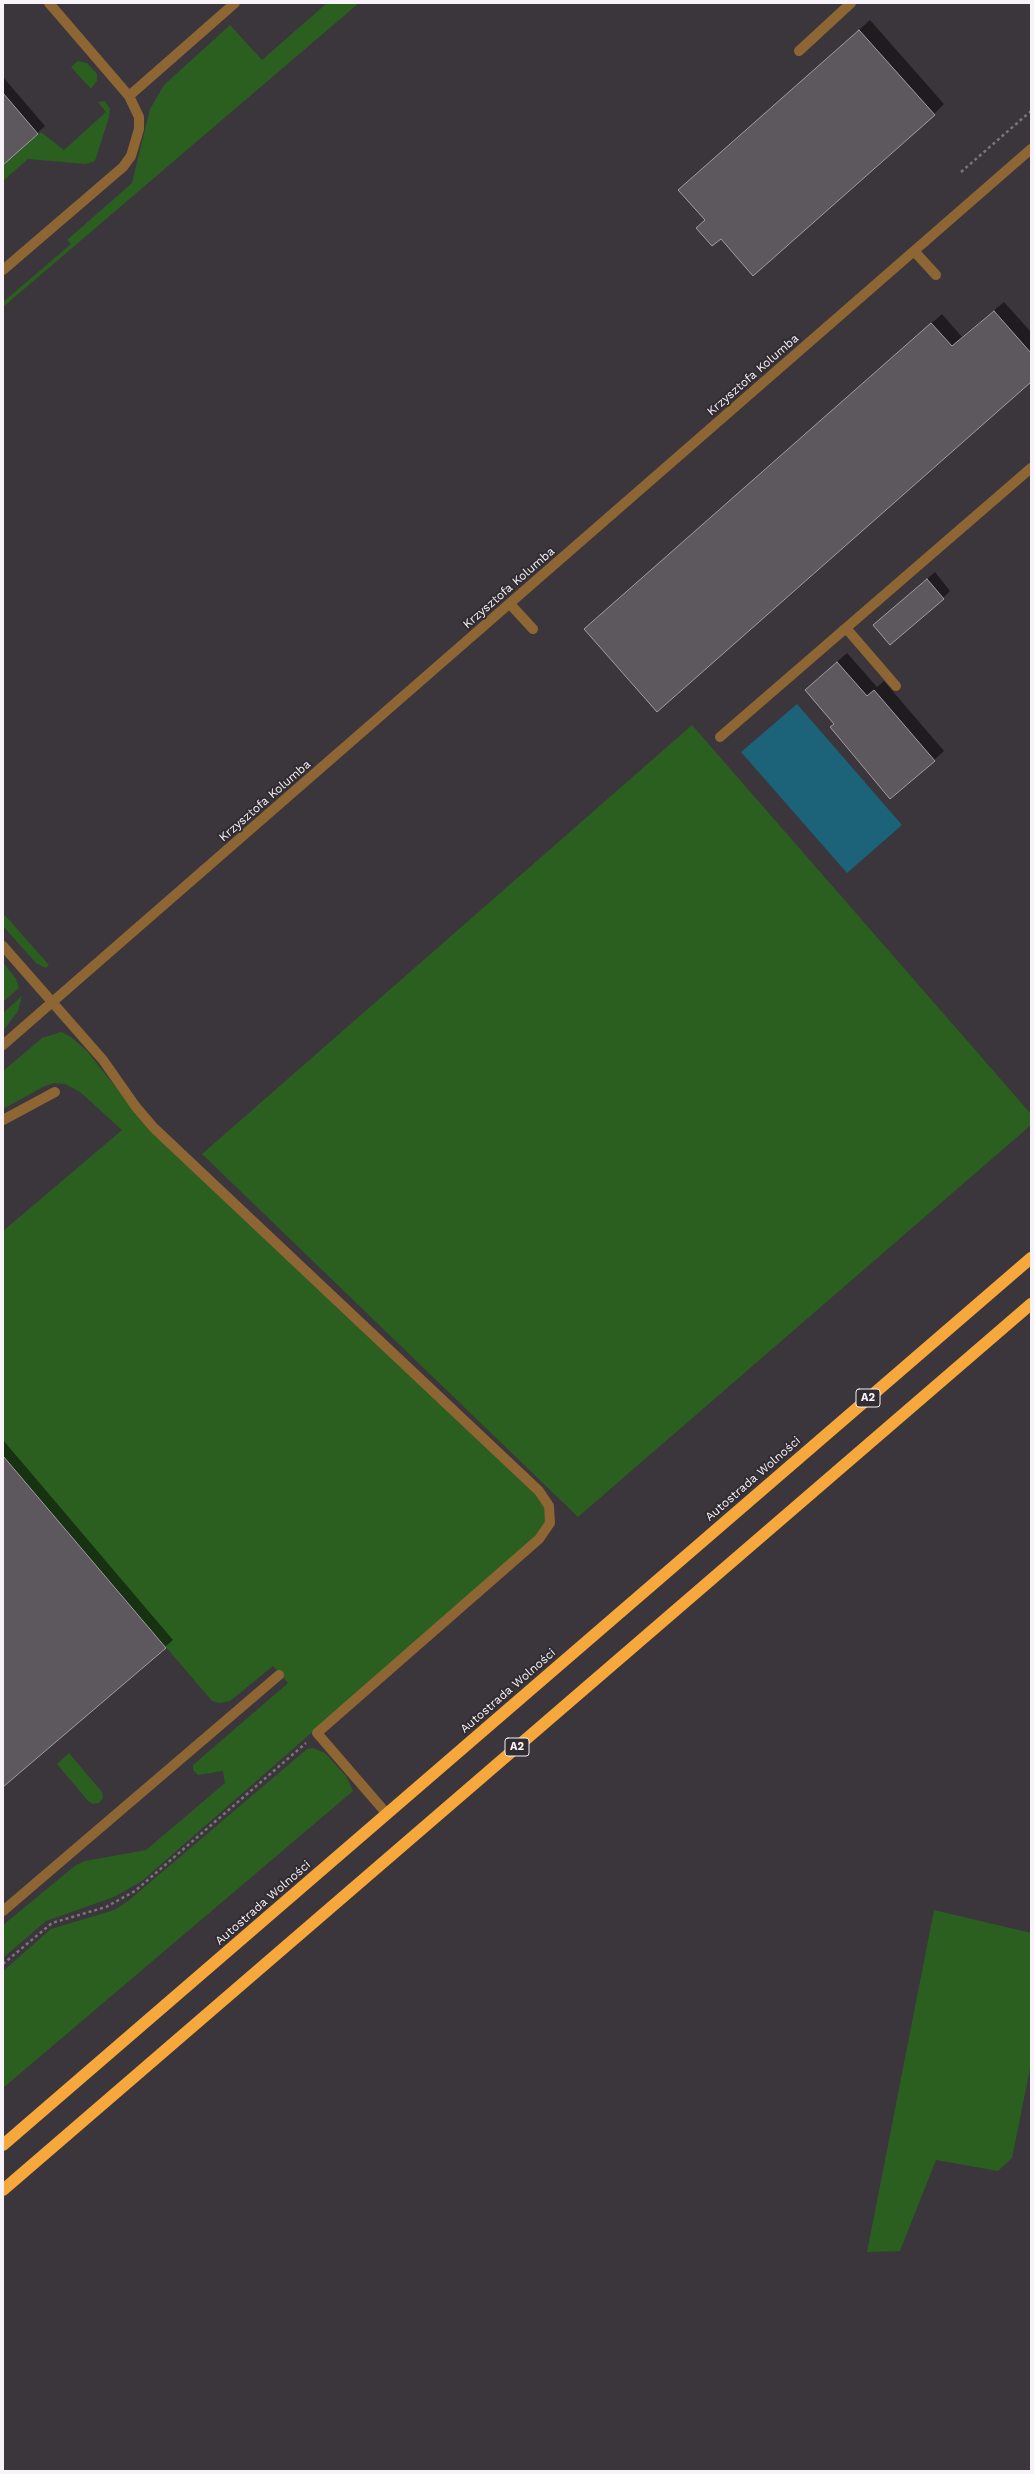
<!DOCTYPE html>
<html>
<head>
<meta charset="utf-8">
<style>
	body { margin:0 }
	#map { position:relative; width:1034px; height:2474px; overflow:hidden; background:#3b353c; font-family:"Work Sans",sans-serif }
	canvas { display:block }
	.frame { position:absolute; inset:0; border:4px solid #f7f3f8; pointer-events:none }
</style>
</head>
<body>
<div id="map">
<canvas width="1034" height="2474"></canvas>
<div class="frame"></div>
</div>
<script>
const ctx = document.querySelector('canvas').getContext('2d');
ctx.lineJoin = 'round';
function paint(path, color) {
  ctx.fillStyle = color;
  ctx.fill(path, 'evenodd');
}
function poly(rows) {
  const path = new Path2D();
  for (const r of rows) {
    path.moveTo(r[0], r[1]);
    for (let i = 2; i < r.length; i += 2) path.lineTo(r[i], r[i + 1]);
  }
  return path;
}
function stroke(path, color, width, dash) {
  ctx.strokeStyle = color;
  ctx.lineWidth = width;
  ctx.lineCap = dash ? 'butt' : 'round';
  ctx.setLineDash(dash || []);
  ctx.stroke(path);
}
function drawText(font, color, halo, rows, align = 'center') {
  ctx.font = font + ' "Work Sans",sans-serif';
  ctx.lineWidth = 4;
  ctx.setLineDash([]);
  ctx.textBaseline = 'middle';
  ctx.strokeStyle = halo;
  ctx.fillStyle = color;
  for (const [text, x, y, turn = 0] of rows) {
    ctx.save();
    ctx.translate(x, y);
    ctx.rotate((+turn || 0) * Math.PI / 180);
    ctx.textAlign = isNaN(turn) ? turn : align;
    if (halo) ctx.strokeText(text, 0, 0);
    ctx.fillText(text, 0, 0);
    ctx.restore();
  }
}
paint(poly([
	[327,3,359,3,3,307,3,302,71,244,67,240,132,183,150,109,164,85,230,25,262,60],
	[78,61,87,63,97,74,97,81,91,89,71,67],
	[105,101,110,109,109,117,95,161,86,164,28,159,3,181,3,165,41,132,64,150,106,112,98,102],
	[692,725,1031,1114,1031,1125,578,1517,202,1154],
	[3,913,49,965,46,968,36,963,3,926],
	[3,962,16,979,19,988,3,1002],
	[22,996,18,1011,3,1031,3,1013],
	[61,1032,71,1037,87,1051,133,1109,542,1500,544,1507,545,1522,533,1539,142,1881,114,1897,46,1921,3,1958,3,1925,76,1865,85,1861,146,1850,225,1783,223,1771,198,1775,193,1770,193,1765,288,1683,273,1666,230,1701,220,1703,212,1701,3,1456,3,1231,122,1130,80,1092,65,1084,54,1083,43,1087,3,1109,3,1071,42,1038],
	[313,1748,325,1753,346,1776,353,1791,3,2088,3,1971,51,1929,114,1910,128,1901,307,1749],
	[69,1753,102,1792,103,1798,99,1803,93,1804,88,1801,57,1764],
	[934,1910,1031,1933,1031,2064,1012,2158,998,2171,936,2160,900,2251,867,2252]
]), '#2b5f20');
paint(poly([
	[797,704,902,825,847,873,741,752]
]), '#1c6379');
paint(poly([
	[870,20,944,104,934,114,706,219,680,190],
	[3,77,45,126,3,164],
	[1004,302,1031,332,1031,381,595,620,942,314,962,337],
	[935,572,950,591,943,598,882,618],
	[847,653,877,687,884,681,944,751,934,760,815,681],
	[3,1440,173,1640,3,1786]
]), '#0007');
const building = poly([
	[859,30,935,115,753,276,721,239,712,246,696,228,705,220,678,190,859,30],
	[3,93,38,134,3,165,3,93],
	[994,311,1031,353,1031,382,657,712,584,629,931,323,952,346,994,311],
	[927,579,944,599,890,645,873,625,927,579],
	[837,662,867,696,874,690,935,761,890,799,830,727,834,724,805,690,837,662],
	[3,1456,166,1648,3,1787,3,1456]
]);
paint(building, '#5d575e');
stroke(building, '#a39ca4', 1);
stroke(poly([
	[961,172,1031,111],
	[3,1964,52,1923,106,1907,135,1891,306,1743]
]), '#7a757b', 2.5, [3, 3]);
stroke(poly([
	[799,51,851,3],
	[129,96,235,3],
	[914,251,936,275],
	[3,270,123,167,131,156,139,129,139,117,129,96,49,3],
	[510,604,533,629],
	[846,628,896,686],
	[720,737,1031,468],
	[3,946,103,1060,136,1107,154,1128,539,1491,549,1506,550,1523,539,1539,317,1733,387,1814],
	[3,1045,1031,149],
	[3,1120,55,1092],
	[3,1911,279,1675]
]), '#8e6634', 10);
stroke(poly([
	[3,2145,1031,1258],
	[3,2190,1031,1304]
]), '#f6a83c', 12);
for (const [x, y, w] of [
	[868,1398,24],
	[517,1747,24]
]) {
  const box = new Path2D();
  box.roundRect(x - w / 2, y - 9, w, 18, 3);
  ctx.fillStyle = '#312b32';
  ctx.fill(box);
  stroke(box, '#f7f3f8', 1);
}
drawText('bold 11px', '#f7f3f8', null, [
	["A2",868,1398],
	["A2",517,1747]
]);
drawText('12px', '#f7f3f8', '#312b32', [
	["Krzysztofa Kolumba",753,375,-41],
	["Krzysztofa Kolumba",509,588,-41],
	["Krzysztofa Kolumba",265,801,-41],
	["Autostrada Wolności",753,1479,-41],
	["Autostrada Wolności",508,1691,-41],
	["Autostrada Wolności",263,1903,-41]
]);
</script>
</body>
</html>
